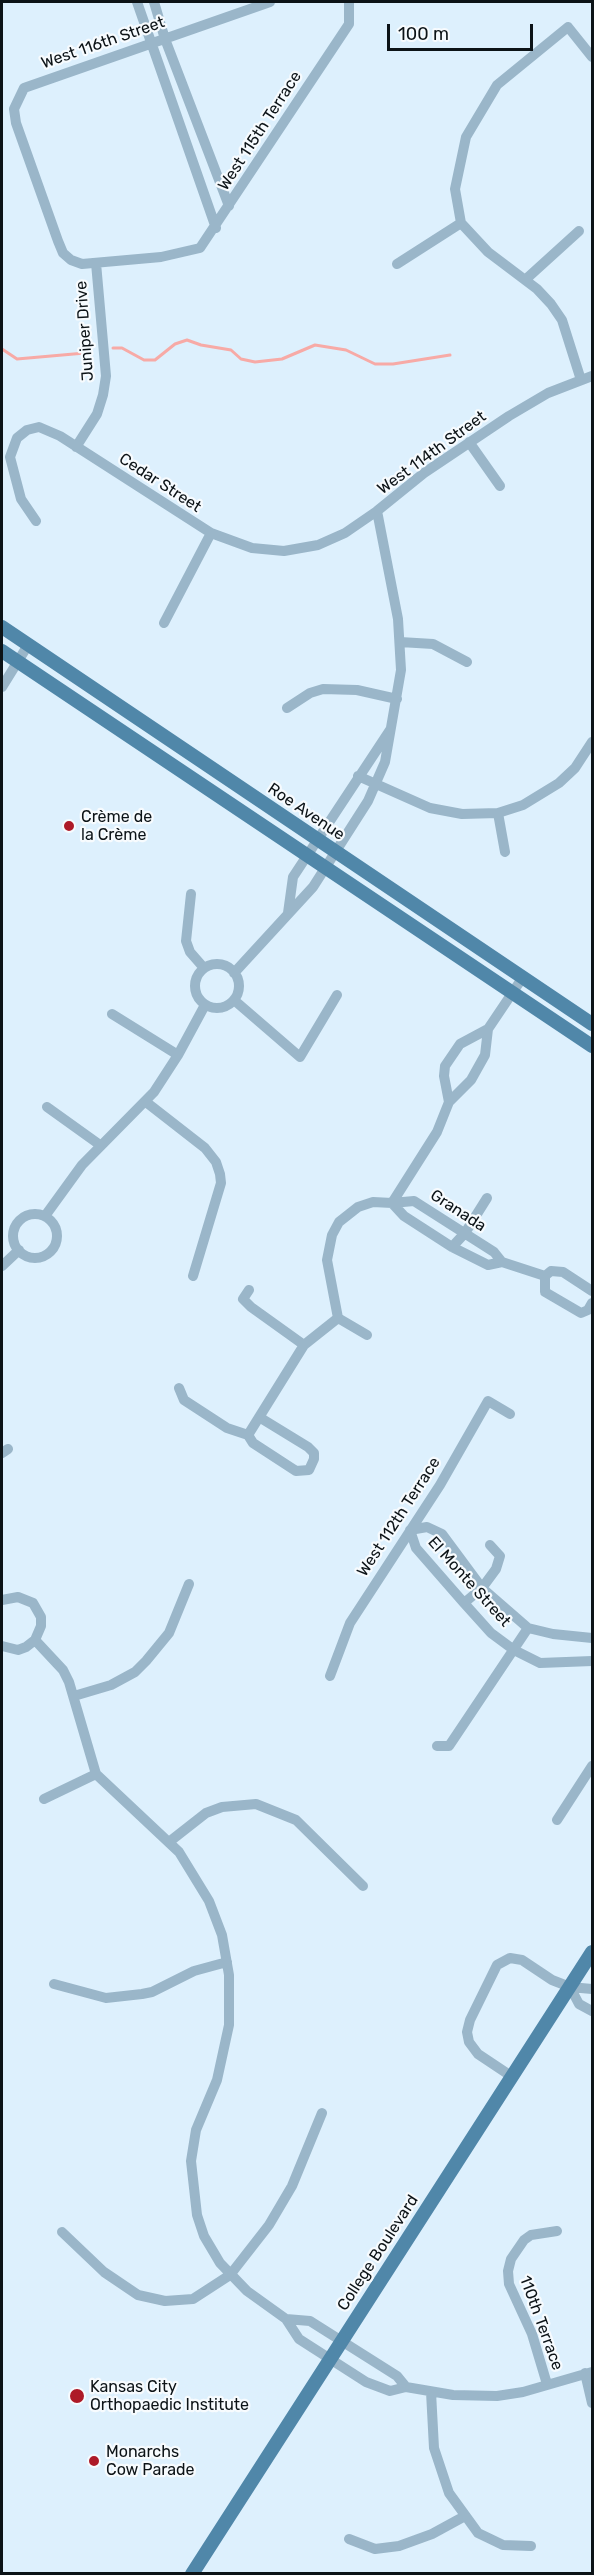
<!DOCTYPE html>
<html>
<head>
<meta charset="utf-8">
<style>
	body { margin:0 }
	#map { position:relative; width:594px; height:2575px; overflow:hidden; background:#ddf0fd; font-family:Rubik,sans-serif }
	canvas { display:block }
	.frame { position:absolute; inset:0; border:3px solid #0c1317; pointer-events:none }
	.scale { position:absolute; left:387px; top:24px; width:146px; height:27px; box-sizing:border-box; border:3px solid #0c1317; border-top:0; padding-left:8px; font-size:18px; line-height:21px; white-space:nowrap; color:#0c1317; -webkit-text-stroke:4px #f7fbfe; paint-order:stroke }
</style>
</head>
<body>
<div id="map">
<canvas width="594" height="2575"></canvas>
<div class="frame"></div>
<div class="scale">100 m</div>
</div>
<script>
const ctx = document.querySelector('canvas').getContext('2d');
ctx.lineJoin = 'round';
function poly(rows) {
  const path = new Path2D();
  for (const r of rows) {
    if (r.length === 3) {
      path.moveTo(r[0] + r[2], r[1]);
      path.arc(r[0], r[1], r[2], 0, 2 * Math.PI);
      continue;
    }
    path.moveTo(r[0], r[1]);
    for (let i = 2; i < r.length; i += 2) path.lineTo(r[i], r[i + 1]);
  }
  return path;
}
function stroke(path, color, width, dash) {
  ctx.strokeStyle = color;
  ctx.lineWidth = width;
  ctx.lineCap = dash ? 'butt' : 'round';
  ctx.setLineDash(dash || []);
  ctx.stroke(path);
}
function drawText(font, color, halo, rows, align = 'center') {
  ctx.font = font + ' Rubik,sans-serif';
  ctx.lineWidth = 4.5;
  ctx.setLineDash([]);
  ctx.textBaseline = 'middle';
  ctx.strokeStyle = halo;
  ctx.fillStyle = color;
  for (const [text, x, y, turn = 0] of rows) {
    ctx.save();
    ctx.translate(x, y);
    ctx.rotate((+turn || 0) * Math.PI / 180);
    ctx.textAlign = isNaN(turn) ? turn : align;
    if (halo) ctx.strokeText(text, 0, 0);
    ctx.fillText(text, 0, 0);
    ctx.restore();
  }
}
stroke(poly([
	[113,348,122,348,144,360,155,360,175,344,187,340,201,345,231,350,241,359,255,362,282,359,315,345,346,350,375,364,393,364,450,355],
	[2,349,17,359,85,353]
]), '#f7aaa6', 3);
stroke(poly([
	[137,2,216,228],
	[154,2,165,39,229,206],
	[270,2,24,88,14,109,16,123,58,241,63,253,71,260,82,264,161,257,200,248,349,24,349,2],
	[461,223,455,189,466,137,497,85,568,27,592,57],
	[461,223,488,252,537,289,551,304,562,320,581,380],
	[397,264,461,223],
	[525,280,579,231],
	[469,442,500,486],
	[76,447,97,414,103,395,106,376,96,263],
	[36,521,21,499,10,457,17,438,27,430,39,427,60,436,211,533,252,548,284,551,318,545,345,533,377,511],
	[164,623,211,533],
	[400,642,433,644,467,662],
	[2,687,28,645],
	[287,708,310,693,323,689,357,690,397,699],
	[358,776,430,808,462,814,498,813,523,805,559,783,575,768,592,742],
	[498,813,505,852],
	[191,894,186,941,190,952,204,968],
	[288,913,293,877,390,730],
	[217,986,22],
	[234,973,313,887,368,801,385,762,401,670,398,619,377,511,424,473,509,416,548,393,592,376],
	[234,1000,300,1057,337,995],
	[112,1014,178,1055],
	[146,1102,205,1148,216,1162,220,1174,221,1183,193,1276],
	[449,1102,444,1076,445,1066,460,1044,488,1029],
	[47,1107,100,1145],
	[392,1203,404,1216,452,1247,488,1265,502,1262,545,1276],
	[392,1203,414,1201,494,1252,502,1262],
	[35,1236,22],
	[45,1216,82,1165,154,1092,178,1055,205,1005],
	[452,1247,465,1233,487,1198],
	[2,1266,19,1250],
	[545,1276,545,1292,581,1313,588,1310,592,1303],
	[545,1276,551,1271,563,1272,592,1291],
	[249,1290,243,1299,251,1307,304,1345],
	[338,1318,367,1335],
	[179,1388,184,1400,227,1428,248,1435,253,1443,296,1471,309,1470,314,1459,314,1453,308,1447,259,1417],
	[248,1435,304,1345,338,1318,327,1260,332,1235,339,1222,358,1207,373,1202,392,1203,437,1132,449,1102,471,1080,485,1055,488,1029,523,977],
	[2,1453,8,1449],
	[2,1600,18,1597,33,1603,41,1617,41,1626,35,1640,26,1647,18,1650,2,1646],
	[464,1603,482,1588,496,1569,500,1556,490,1545],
	[592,1638,553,1634,528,1628,482,1588,442,1534,427,1527,410,1530,416,1548,464,1603,491,1633,514,1650,540,1663,592,1661],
	[35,1640,63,1670,69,1682,96,1774,179,1852,209,1901,222,1935,229,1975,229,2025,217,2080,196,2130,191,2161,197,2215,204,2236,220,2263,247,2291,286,2319,299,2339,366,2382,390,2391,406,2387,453,2395,497,2396,523,2392,592,2372],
	[330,1676,350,1623,440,1485,488,1401,510,1414],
	[74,1696,111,1685,135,1672,146,1661,169,1633,189,1584],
	[437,1746,449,1746,528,1628],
	[44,1799,96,1774],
	[557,1820,592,1766],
	[169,1842,206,1813,222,1807,256,1804,296,1820,363,1886],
	[54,1984,106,1998,142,1994,152,1992,194,1971,227,1962],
	[570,1987,579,2004,592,2011],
	[511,2076,478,2054,469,2042,467,2032,470,2020,497,1965,510,1958,522,1960,552,1980,570,1987,592,1989],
	[62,2232,104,2272,138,2295,165,2301,193,2299,230,2275,269,2225,292,2186,322,2113],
	[286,2319,310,2321,397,2376,406,2387],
	[585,2373,592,2403],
	[547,2384,532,2334,509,2284,508,2271,511,2259,524,2240,531,2235,557,2231],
	[431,2392,434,2448,449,2493,478,2533,503,2545,531,2546],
	[349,2539,375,2549,399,2546,432,2534,465,2516]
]), '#9ab6c9', 10);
stroke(poly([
	[2,627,592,1024],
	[2,651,592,1046],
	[192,2574,592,1952]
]), '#5087a9', 14);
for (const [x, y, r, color] of [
	[69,826,6,"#ad1a28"],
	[77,2396,8,"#ad1a28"],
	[94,2461,6,"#ad1a28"]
]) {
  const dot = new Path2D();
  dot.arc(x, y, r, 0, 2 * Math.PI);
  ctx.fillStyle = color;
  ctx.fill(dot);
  stroke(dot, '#f7fbfe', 2);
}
drawText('16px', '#0c1317', '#f7fbfe', [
	["West 116th Street",103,43,-19],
	["West 115th Terrace",260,131,-57],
	["Juniper Drive",85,331,-94],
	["West 114th Street",432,453,-36],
	["Cedar Street",160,483,33],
	["Roe Avenue",306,812,34],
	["Granada",458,1211,33],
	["West 112th Terrace",399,1517,-57],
	["El Monte Street",469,1582,48],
	["College Boulevard",378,2253,-57],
	["110th Terrace",541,2323,70]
]);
drawText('16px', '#0c1317', '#f7fbfe', [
	["Crème de",81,817],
	["la Crème",81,835],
	["Kansas City",90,2387],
	["Orthopaedic Institute",90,2405],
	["Monarchs",106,2452],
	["Cow Parade",106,2470]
], 'left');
</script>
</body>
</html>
